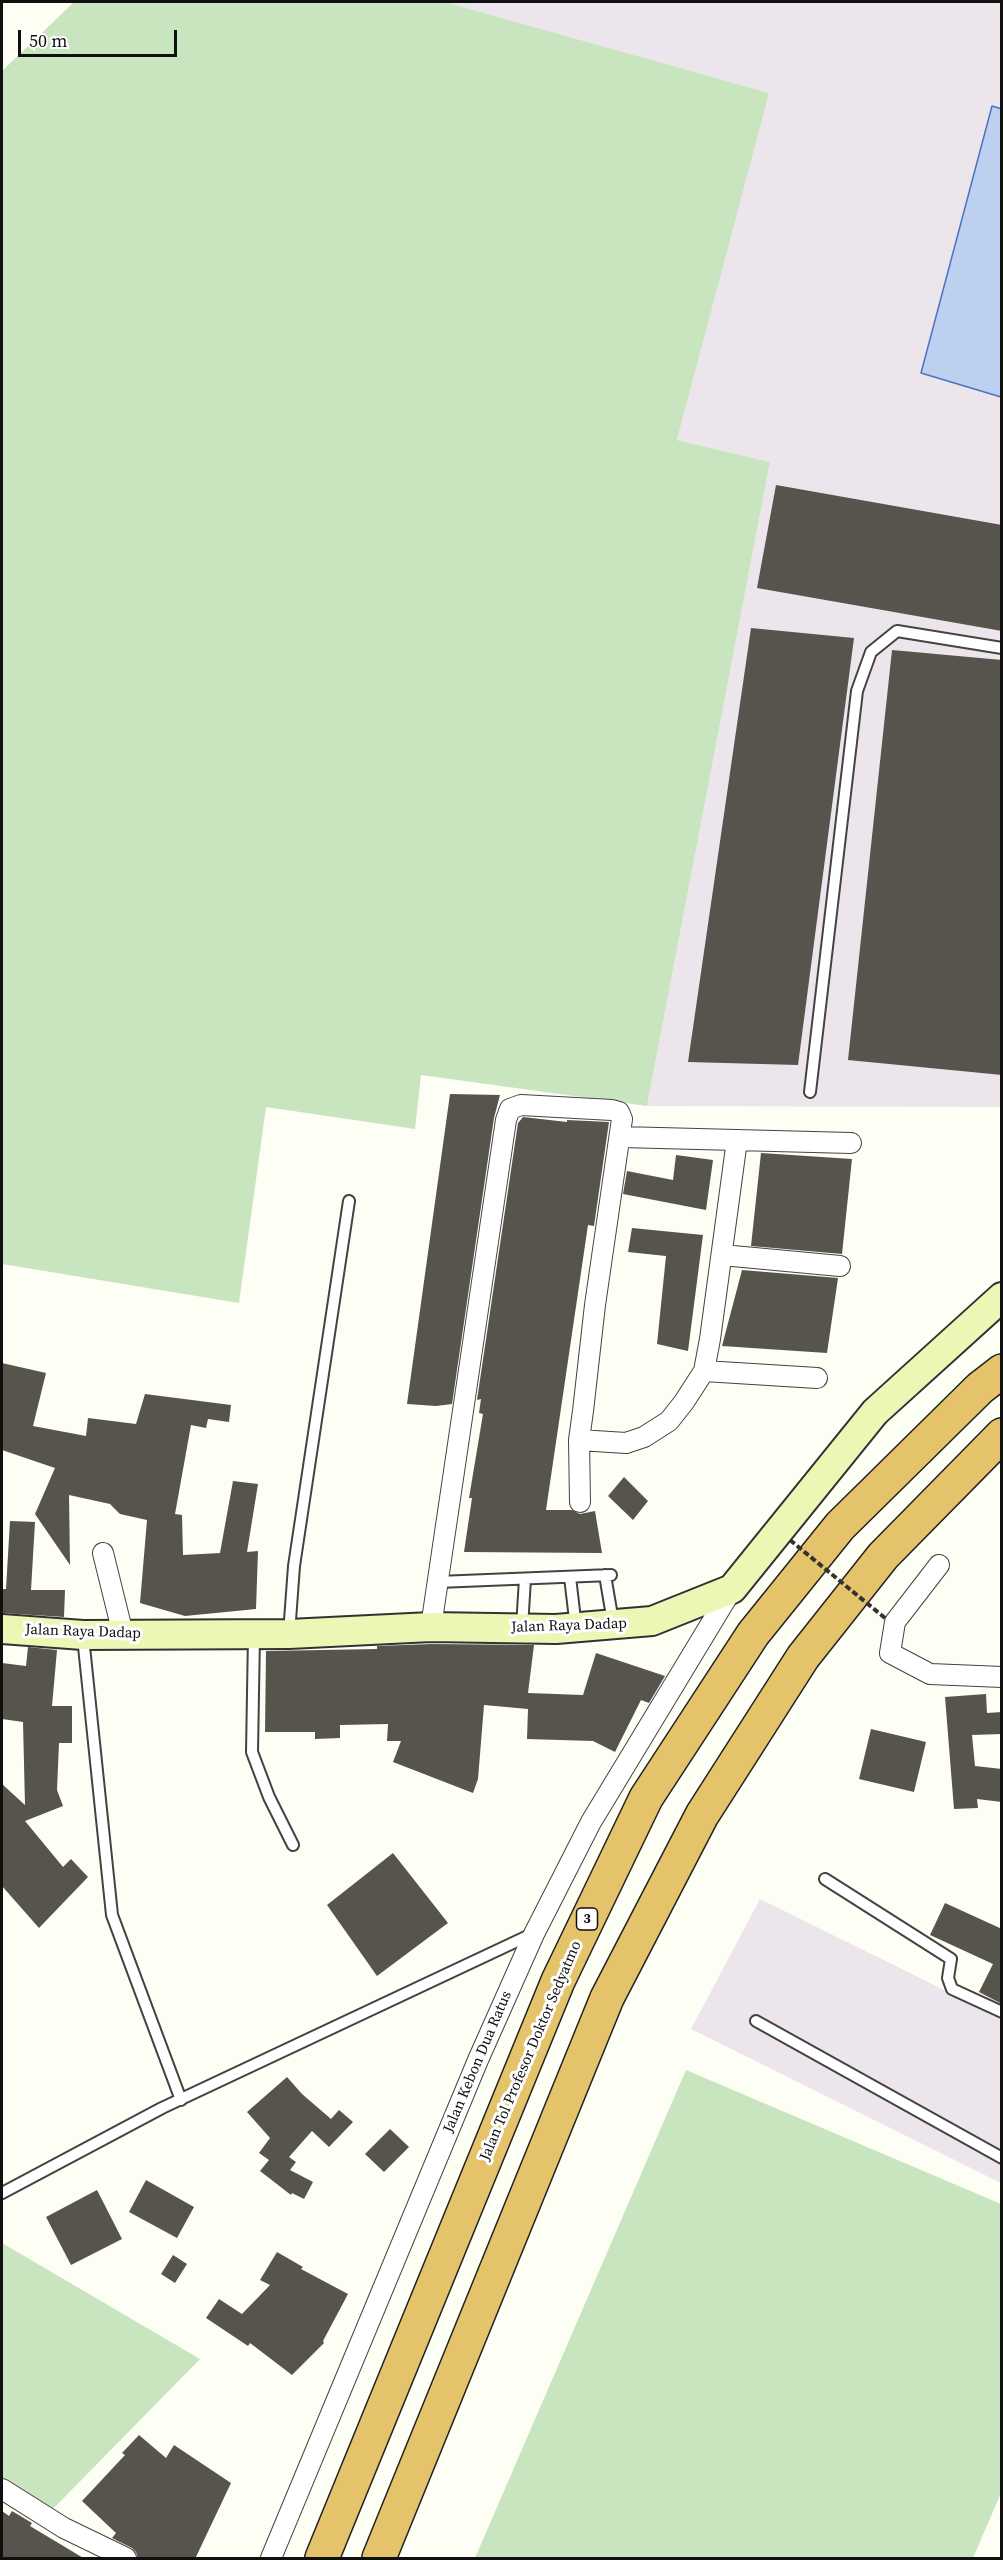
<!DOCTYPE html>
<html>
<head>
<meta charset="utf-8">
<style>
	body { margin:0 }
	#map { position:relative; width:1003px; height:2560px; overflow:hidden; background:#fdfef4; font-family:"Source Serif 4",serif }
	canvas { display:block }
	.frame { position:absolute; inset:0; border:3px solid #101010; pointer-events:none }
	.scale { position:absolute; left:18px; top:30px; width:159px; height:27px; box-sizing:border-box; border:3px solid #101010; border-top:0; padding-left:8px; font-size:18px; line-height:21px; white-space:nowrap; color:#101010; -webkit-text-stroke:4px #fff; paint-order:stroke }
</style>
</head>
<body>
<div id="map">
<canvas width="1003" height="2560"></canvas>
<div class="frame"></div>
<div class="scale">50 m</div>
</div>
<script>
const ctx = document.querySelector('canvas').getContext('2d');
ctx.lineJoin = 'round';
function paint(path, color) {
  ctx.fillStyle = color;
  ctx.fill(path, 'evenodd');
}
function poly(rows) {
  const path = new Path2D();
  for (const r of rows) {
    path.moveTo(r[0], r[1]);
    for (let i = 2; i < r.length; i += 2) path.lineTo(r[i], r[i + 1]);
  }
  return path;
}
function stroke(path, color, width, dash) {
  ctx.strokeStyle = color;
  ctx.lineWidth = width;
  ctx.lineCap = dash ? 'butt' : 'round';
  ctx.setLineDash(dash || []);
  ctx.stroke(path);
}
function drawText(font, color, halo, rows, align = 'center') {
  ctx.font = font + ' "Source Serif 4",serif';
  ctx.lineWidth = 6;
  ctx.setLineDash([]);
  ctx.textBaseline = 'middle';
  ctx.strokeStyle = halo;
  ctx.fillStyle = color;
  for (const [text, x, y, turn = 0] of rows) {
    ctx.save();
    ctx.translate(x, y);
    ctx.rotate((+turn || 0) * Math.PI / 180);
    ctx.textAlign = isNaN(turn) ? turn : align;
    if (halo) ctx.strokeText(text, 0, 0);
    ctx.fillText(text, 0, 0);
    ctx.restore();
  }
}
paint(poly([
	[445,2,1001,2,1001,1107,647,1106,770,462,677,440,768,93],
	[760,1899,1001,2018,1001,2183,691,2029]
]), '#ede5ec');
paint(poly([
	[74,2,445,2,769,93,677,440,770,462,647,1106,421,1075,415,1129,266,1107,239,1303,2,1264,2,71],
	[686,2070,1001,2204,1001,2493,973,2558,475,2558],
	[2,2243,200,2359,48,2514,2,2489]
]), '#c9e5c0');
const water = poly([
	[992,106,1002,109,1001,397,921,373,992,106]
]);
paint(water, '#bdd0f0');
stroke(water, '#4c73bf', 1.5);
paint(poly([
	[776,485,1002,525,1002,631,757,588],
	[751,628,854,638,798,1065,688,1062],
	[892,650,1002,660,1002,1075,848,1060],
	[450,1094,500,1095,494,1118,452,1404,436,1406,407,1404],
	[523,1117,567,1122,567,1120,609,1122,594,1226,588,1225,546,1510,572,1510,580,1514,595,1511,602,1553,464,1552,472,1498,469,1498,483,1414,479,1413,481,1399,477,1400,518,1123],
	[761,1153,852,1159,842,1254,751,1246],
	[676,1155,713,1160,706,1210,623,1194,627,1171,673,1180],
	[632,1228,703,1235,688,1351,657,1344,666,1256,628,1252],
	[742,1270,838,1278,827,1353,722,1346],
	[2,1363,46,1373,33,1426,86,1436,88,1418,136,1424,145,1394,231,1405,229,1422,208,1419,206,1428,191,1425,175,1514,182,1515,183,1555,220,1553,233,1481,258,1484,247,1552,258,1551,256,1609,185,1616,140,1603,147,1520,120,1514,110,1504,69,1495,70,1565,35,1514,55,1468,2,1450],
	[624,1477,648,1501,633,1520,608,1496],
	[10,1521,35,1522,31,1590,65,1590,64,1617,2,1613,2,1589,6,1589],
	[431,1644,534,1645,528,1693,583,1695,596,1653,665,1676,649,1703,641,1700,615,1752,593,1741,527,1739,528,1709,484,1705,478,1779,473,1793,393,1762,401,1741,387,1741,388,1724,340,1725,340,1738,315,1739,315,1732,265,1732,266,1651,377,1649,377,1646],
	[28,1647,57,1650,52,1706,72,1706,72,1743,59,1743,57,1790,63,1806,25,1821,63,1867,71,1859,88,1877,39,1928,2,1886,2,1784,25,1805,23,1722,2,1719,2,1663,26,1666],
	[986,1694,987,1713,1002,1712,1002,1734,972,1735,975,1766,1002,1769,1002,1802,977,1799,978,1808,954,1809,945,1697],
	[871,1729,926,1742,914,1792,859,1779],
	[393,1853,448,1923,377,1976,327,1905],
	[945,1903,1002,1929,1002,2004,979,1992,993,1964,930,1935],
	[287,2077,302,2094,331,2119,339,2110,353,2122,329,2147,312,2131,289,2157,296,2162,290,2170,313,2182,304,2199,292,2193,291,2195,260,2171,269,2160,259,2153,270,2138,247,2112],
	[390,2129,409,2147,384,2172,365,2154],
	[146,2180,194,2207,177,2238,129,2212],
	[97,2190,122,2239,71,2265,46,2217],
	[277,2252,303,2267,301,2269,348,2294,323,2341,324,2343,292,2375,250,2343,248,2346,206,2318,219,2299,242,2314,270,2285,260,2280],
	[173,2255,187,2264,175,2283,161,2274],
	[139,2435,166,2458,174,2445,231,2483,195,2559,138,2559,136,2552,132,2548,112,2538,116,2533,82,2501,125,2455,122,2453],
	[2,2511,9,2516,12,2511,32,2523,30,2526,85,2559,2,2559]
]), '#57544d');
const service = poly([
	[810,1092,857,691,871,652,897,631,1002,648],
	[605,1575,613,1622],
	[570,1577,576,1628],
	[438,1582,611,1575],
	[522,1627,525,1579],
	[289,1634,294,1566,349,1201],
	[254,1635,252,1752,269,1797,293,1845],
	[83,1637,112,1915,181,2100],
	[825,1879,951,1959,948,1978,952,1989,1002,2012],
	[756,2021,1002,2158],
	[2,2193,162,2108,532,1934]
]);
const minor = poly([
	[621,1137,851,1143],
	[722,1255,840,1266],
	[704,1371,817,1378],
	[579,1440,626,1443,644,1437,669,1421,684,1402,704,1371,710,1339,737,1140],
	[103,1553,123,1634],
	[939,1565,895,1622,890,1653,930,1674,1002,1677],
	[431,1627,506,1120,510,1109,521,1105,612,1110,619,1112,622,1119,595,1305,583,1411,579,1440,580,1502],
	[2,2489,64,2528,126,2558],
	[271,2558,478,2060,534,1934,591,1822,732,1589]
]);
const secondary = poly([
	[2,1629,83,1635,289,1634,431,1627,556,1629,652,1621,732,1589,875,1412,1002,1297]
]);
const motorway = poly([
	[322,2558,558,1981,646,1798,753,1634,840,1526,980,1388,1002,1371],
	[379,2558,607,1998,702,1815,803,1657,883,1556,1002,1435]
]);
stroke(service, '#434343', 14);
stroke(minor, '#434343', 22);
stroke(secondary, '#323232', 32);
stroke(motorway, '#212121', 36);
stroke(service, '#fff', 10);
stroke(minor, '#fff', 20);
stroke(secondary, '#ecf7b6', 28);
stroke(motorway, '#e5c36a', 33);
stroke(poly([
	[790,1540,885,1618]
]), '#323232', 4, [6, 3]);
for (const [x, y, w] of [
	[587,1919,21]
]) {
  const box = new Path2D();
  box.roundRect(x - w / 2, y - 11, w, 22, 4.5);
  ctx.fillStyle = '#fff';
  ctx.fill(box);
  stroke(box, '#101010', 1.5);
}
drawText('bold 14px', '#101010', null, [
	["3",587,1919]
]);
drawText('15px', '#101010', '#fff', [
	["Jalan Raya Dadap",569,1626,-2],
	["Jalan Raya Dadap",83,1632,2],
	["Jalan Tol Profesor Doktor Sedyatmo",531,2051,-67],
	["Jalan Kebon Dua Ratus",478,2062,-67]
]);
</script>
</body>
</html>
